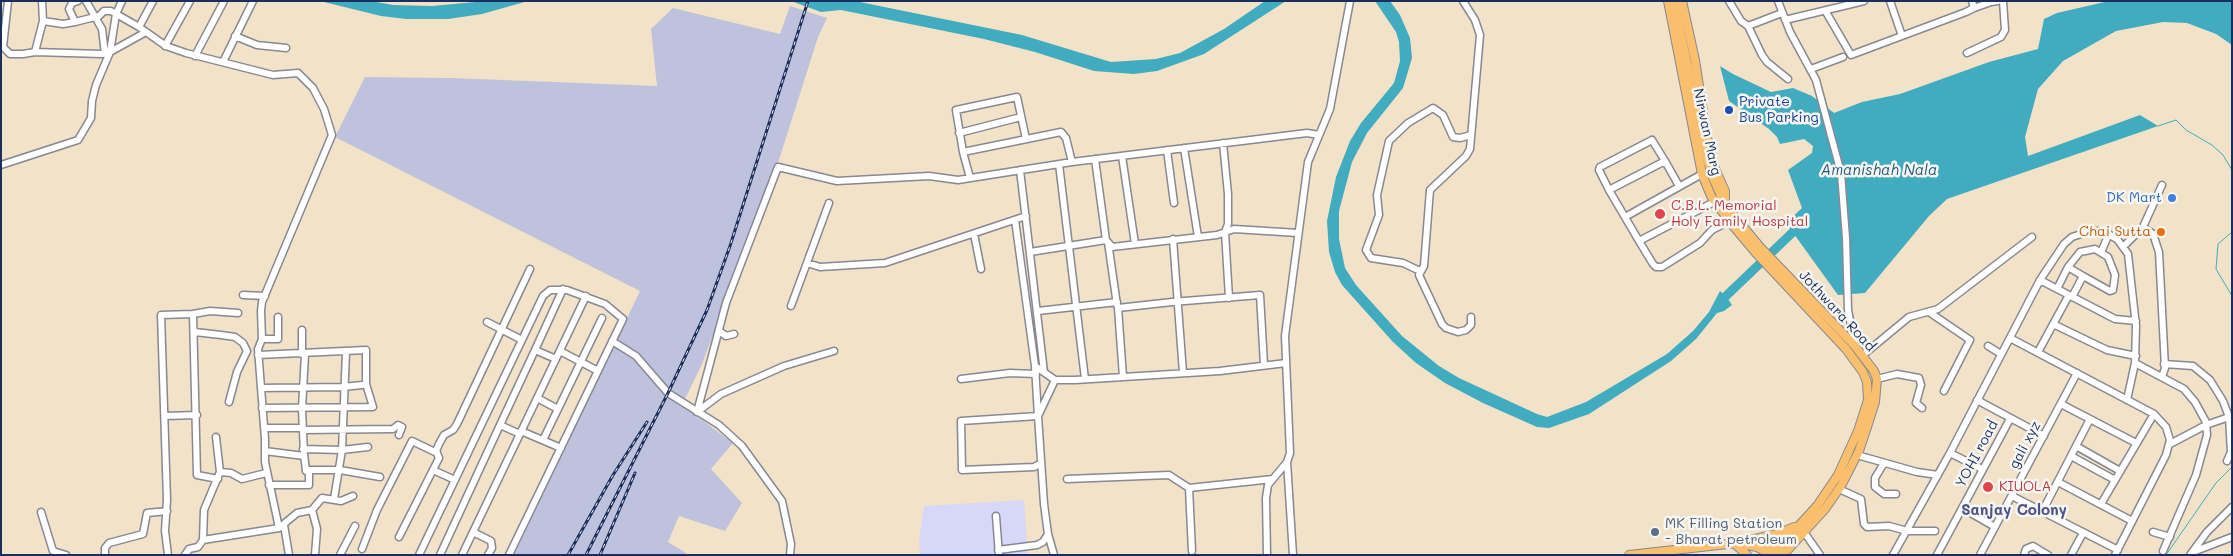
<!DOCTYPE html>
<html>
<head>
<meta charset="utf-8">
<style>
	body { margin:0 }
	#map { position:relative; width:2233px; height:556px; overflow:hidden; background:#f2e2c8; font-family:Mali,sans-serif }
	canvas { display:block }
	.frame { position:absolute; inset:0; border:2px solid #1b2f5e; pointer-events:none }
</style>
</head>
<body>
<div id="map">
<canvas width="2233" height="556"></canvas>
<div class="frame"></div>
</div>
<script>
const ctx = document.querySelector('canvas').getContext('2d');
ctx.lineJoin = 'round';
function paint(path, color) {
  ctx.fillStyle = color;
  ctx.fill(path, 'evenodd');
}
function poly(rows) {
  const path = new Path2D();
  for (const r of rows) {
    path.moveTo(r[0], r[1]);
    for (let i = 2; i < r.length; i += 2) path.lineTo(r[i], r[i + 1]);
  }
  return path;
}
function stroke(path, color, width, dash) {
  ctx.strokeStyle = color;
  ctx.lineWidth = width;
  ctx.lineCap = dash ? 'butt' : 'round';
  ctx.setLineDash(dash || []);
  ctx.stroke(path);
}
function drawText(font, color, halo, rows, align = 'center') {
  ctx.font = font + ' Mali,sans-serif';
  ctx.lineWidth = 5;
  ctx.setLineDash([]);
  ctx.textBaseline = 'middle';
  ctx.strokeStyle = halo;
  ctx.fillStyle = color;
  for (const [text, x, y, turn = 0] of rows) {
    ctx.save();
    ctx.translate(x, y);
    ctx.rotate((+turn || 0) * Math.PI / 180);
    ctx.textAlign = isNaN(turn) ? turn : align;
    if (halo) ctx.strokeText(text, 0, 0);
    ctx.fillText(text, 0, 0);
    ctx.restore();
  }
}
paint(poly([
	[1024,500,1028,555,920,555,919,539,924,506]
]), '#d7d7f8');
paint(poly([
	[790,6,827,18,818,37,778,163,702,364,682,405,733,443,711,469,742,503,725,531,679,516,668,542,686,553,686,555,514,555,640,291,335,137,365,77,451,78,657,86,651,29,673,8,780,34]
]), '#bfc2dd');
paint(poly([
	[320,1,371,1,393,5,432,6,486,1,528,1,482,14,448,19,406,19,381,16],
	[791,1,855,1,1022,35,1111,62,1156,59,1180,53,1224,29,1265,1,1286,1,1204,54,1157,71,1134,74,1094,71,1035,52,984,39,841,10,821,12],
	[1375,1,1390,1,1400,15,1410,38,1412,58,1403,88,1367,133,1352,162,1339,211,1339,239,1345,268,1356,285,1402,336,1439,366,1459,378,1537,414,1547,417,1586,402,1667,354,1693,331,1709,312,1720,291,1726,296,1732,305,1724,311,1717,313,1696,339,1671,361,1589,414,1549,428,1537,427,1483,403,1445,383,1416,363,1393,342,1342,285,1335,272,1329,252,1327,221,1336,177,1350,141,1361,123,1394,83,1400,61,1399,42,1396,32],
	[2109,1,2232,1,2232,45,2216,34,2187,23,2163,22,2116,31,2063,61,2038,89,2025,137,2028,156,2140,115,2158,126,1947,199,1929,216,1865,293,1838,295,1786,223,1802,208,1788,170,1812,153,1813,146,1804,139,1780,144,1777,137,1769,129,1729,101,1720,66,1733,74,1771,92,1793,88,1812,96,1834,113,1862,102,1900,94,1989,62,2038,49,2044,19,2057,13]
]), '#41acc0');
stroke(poly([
	[2158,126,2176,120,2186,130,2212,145,2223,155,2232,170],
	[2232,232,2218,244,2216,269,2232,296],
	[2166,555,2216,483,2232,467]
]), '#41acc0', 1);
stroke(poly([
	[1726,296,1793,232]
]), '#41acc0', 9);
const minor = poly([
	[8,1,3,47,10,54,23,54,35,52],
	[42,1,43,21],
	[78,1,72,3,69,9,75,22,99,16,104,11,111,11,139,27,166,46,186,53,273,75,298,73,313,88,324,109,332,135,262,302,261,311,262,339,258,349,265,439,265,462,279,528],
	[86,1,102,29,105,54],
	[1463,1,1475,20,1480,35,1470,149,1466,156,1430,190,1424,266,1419,275,1442,324,1446,328,1458,332,1466,330,1471,325,1471,317],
	[1729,1,1741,21,1748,26,1762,55,1767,62,1788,79],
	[1778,1,1790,32,1816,80,1841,173,1846,238,1848,310,1855,346],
	[1890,1,1902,36],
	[1974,8,1991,2,1998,1],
	[1826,12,1851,55,1966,12,1974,8,1972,1],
	[1785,20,1864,1],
	[75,22,63,24,43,21,35,52,102,54,110,52,116,14,122,1],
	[1748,26,1782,13],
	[139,27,153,1],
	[235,36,257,45,286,48],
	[165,46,190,1],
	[1967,53,2001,37,2005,30,2003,1],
	[195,56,224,1],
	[223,62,253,1],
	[1811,69,1843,57],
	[959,133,1021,117],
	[1223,143,1228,194,1228,224,1225,232,1229,298],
	[1184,148,1198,237],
	[1167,150,1174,203],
	[963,152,956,110,1017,97,1026,139],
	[1122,156,1135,244],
	[1095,159,1106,240,1112,247,1217,235,1234,229,1298,233],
	[1665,161,1679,186],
	[1059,164,1085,379],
	[1,165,78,140,91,118,92,101,96,85,110,52,146,32],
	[1020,170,1044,372],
	[970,178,963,152,1061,132,1066,138,1072,162],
	[1609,190,1599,170,1600,167,1652,140,1665,161,1609,190,1639,241,1714,202],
	[1625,217,1702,174],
	[1015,220,1035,366,1038,416,961,421,962,470,1034,467,1040,464],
	[2143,227,2153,234,2159,252,2165,368,2162,377],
	[974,234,981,269],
	[1173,239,1183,373],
	[1639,241,1653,264,1656,267,1662,267,1700,243,1712,230,1729,221],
	[1108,242,1117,305],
	[2124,246,2143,227,2162,185],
	[1030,252,1106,240],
	[2101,252,2109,234],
	[807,263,820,267,885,263,1026,216],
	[2068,267,2083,276],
	[1420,271,1403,263,1371,258,1366,250,1379,215,1377,195,1389,141,1408,123,1433,108,1443,115,1453,137,1460,138,1471,135],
	[2040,280,2115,319,2136,321],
	[2057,289,2068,267,2080,252,2095,249,2108,257,2115,275,2113,290,2110,291,2083,276,2072,297],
	[243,295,265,296],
	[791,306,829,203],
	[1038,311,1117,302],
	[1929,312,1970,340,1944,391],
	[193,314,210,311,238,313],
	[487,322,522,340],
	[2053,324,2107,350,2136,356],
	[302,330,302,354],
	[719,331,726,336,734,334],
	[194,335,195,332,221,335,235,337,243,343,247,351,237,372,229,402],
	[2010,338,2154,414,2166,427,2170,440,2166,455,2115,555],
	[262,339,278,339,278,317],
	[612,341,636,356,668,393,719,425,742,446,782,501,791,544,790,555],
	[1988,346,2001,354],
	[535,350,563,289],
	[560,351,598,371],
	[2038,352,2069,295],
	[258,355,366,350,366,384,373,407,262,408],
	[1863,355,1909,317,1938,309,2032,237],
	[2135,363,2184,389,2195,402,2206,422,2207,435,2196,475,2163,551],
	[2164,364,2193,366,2210,380,2223,401,2229,417,2231,452,2227,461],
	[1035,366,1055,380,1075,380,1220,371,1286,363],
	[1123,377,1118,308,1172,302,1260,295,1264,365],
	[961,379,1010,373,1036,374],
	[1877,379,1897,374,1919,378,1921,385,1916,403,1922,408],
	[261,388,343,387,362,385],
	[537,398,558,409],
	[1977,400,2044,436],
	[2061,404,2136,443],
	[697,412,726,303,778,167,837,181,929,176,958,180,1072,162,1307,133,1319,135],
	[697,412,721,394,784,366,834,351],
	[165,416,197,415],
	[264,428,302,428],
	[303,430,393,429,398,425,402,427,399,435],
	[521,431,561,448],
	[520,434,500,425,535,350,556,359],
	[543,440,602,318],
	[2170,444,2206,425,2229,417],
	[2076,446,2120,471],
	[303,449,342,450,368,447],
	[265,451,304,456],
	[1950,453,1982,469],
	[1857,455,1917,472,1938,475],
	[2071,456,2115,480],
	[1287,462,1293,555],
	[1884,463,1875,478,1875,487,1884,494,1896,494],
	[309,470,340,470,380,477],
	[433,470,455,480],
	[220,472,231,473,242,479,266,473],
	[1067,479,1169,475,1189,488,1273,479],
	[2058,482,2132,521],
	[269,485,309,485,309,470,306,471,304,454,302,409,305,354],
	[1189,488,1192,551],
	[1839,489,1861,499,1864,524,1867,527,1889,526,1907,531,1935,531],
	[2012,496,2118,550],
	[334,499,342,450,346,352],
	[2101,504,2154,414],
	[1962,508,1995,527],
	[312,510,317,529,315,555],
	[41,512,53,551,66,555],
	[2042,512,2090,419],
	[996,516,999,555],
	[284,525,289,555],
	[473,532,491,541,492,548,488,555],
	[1804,532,1820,555],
	[2153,532,2170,537],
	[399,537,439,458,436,451,439,444,444,435,453,430,457,424,530,269],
	[203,540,204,510,220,472,216,437],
	[362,549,377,510,412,441,437,453],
	[998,550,1037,545,1043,542,1048,534],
	[2193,552,2232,537],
	[105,555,105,548,109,543,143,534,147,513,167,511],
	[168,555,165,531,167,500,161,315,193,314,197,475,218,479],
	[185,555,189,549,198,547,203,540,279,528,297,513,312,510,322,498,341,501,353,496],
	[340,555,355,526],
	[419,555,543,296,550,290,567,290,605,304,623,319,509,555],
	[440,555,500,425],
	[462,555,586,296],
	[1054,555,1048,534,1044,504,1038,416,1055,380],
	[1267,555,1266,498,1268,485,1287,462,1290,453,1285,336,1308,162,1330,109,1350,1],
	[1893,555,1950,453,2040,280,2064,244,2072,237,2084,233,2098,231,2106,233,2117,239,2128,254,2136,326,2135,363,2127,400],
	[1937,555,2010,419],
	[1980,555,2077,373],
	[2024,555,2026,549,2033,546,2048,555],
	[2071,555,2083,533],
	[2190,555,2207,532,2232,507]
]);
const major = poly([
	[1668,1,1702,174,1711,196,1729,221,1756,253,1846,349,1863,372,1867,382,1868,400,1858,431,1838,475,1817,506,1772,555],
	[1674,1,1708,162,1713,178,1725,205,1760,247,1855,346,1874,371,1877,379,1875,402,1867,427,1859,451,1841,486,1825,509,1783,555],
	[1682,1,1695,60,1703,112],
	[1708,141,1715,169,1725,191,1725,201],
	[1756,540,1771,546,1779,551],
	[1734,543,1747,555],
	[1742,544,1757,547,1772,555],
	[1629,555,1737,543,1777,534,1794,527]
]);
stroke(minor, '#868893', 9);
stroke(major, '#868893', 10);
stroke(minor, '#fff', 6);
stroke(major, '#f9bf6d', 8);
const rail = poly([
	[568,555,613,475,647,422],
	[586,555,668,393,707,310,730,246,808,1],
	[600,555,635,473]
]);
stroke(rail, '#1b2f5e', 3);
stroke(rail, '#f6f6f2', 1, [4]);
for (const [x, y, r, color] of [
	[1729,110,5,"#1a4fb4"],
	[2172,198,5,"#3f7fe0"],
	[1660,214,6,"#e0444e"],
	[2161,232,5,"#e8710a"],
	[1988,487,6,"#e0444e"],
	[1655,532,5,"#5c6f8a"]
]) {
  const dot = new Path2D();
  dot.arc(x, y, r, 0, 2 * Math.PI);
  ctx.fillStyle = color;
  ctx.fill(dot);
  stroke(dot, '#f6f6f2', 2);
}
drawText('14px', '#164399', '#f6f6f2', [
	["Private",1739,102],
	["Bus Parking",1739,118]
], 'left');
drawText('14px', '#1b2f5e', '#f6f6f2', [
	["Nirwan Marg",1707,132,78],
	["Jothwara Road",1837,311,47],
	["gali xyz",2025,445,-62],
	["YOHI road",1977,454,-62]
]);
drawText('14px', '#366cbe', '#f6f6f2', [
	["DK Mart",2162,198]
], 'right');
drawText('14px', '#be3a42', '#f6f6f2', [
	["C.B.L. Memorial",1671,206],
	["Holy Family Hospital",1671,222],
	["KIUOLA",1999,487]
], 'left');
drawText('14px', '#c56008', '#f6f6f2', [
	["Chai Sutta",2151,232]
], 'right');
drawText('14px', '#4e5e75', '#f6f6f2', [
	["MK Filling Station",1665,524],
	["- Bharat petroleum",1665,540]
], 'left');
drawText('italic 15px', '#285b80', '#f6f6f2', [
	["Amanishah Nala",1879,170]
]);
drawText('bold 15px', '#4e5488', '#f6f6f2', [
	["Sanjay Colony",2014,510]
]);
</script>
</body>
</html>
